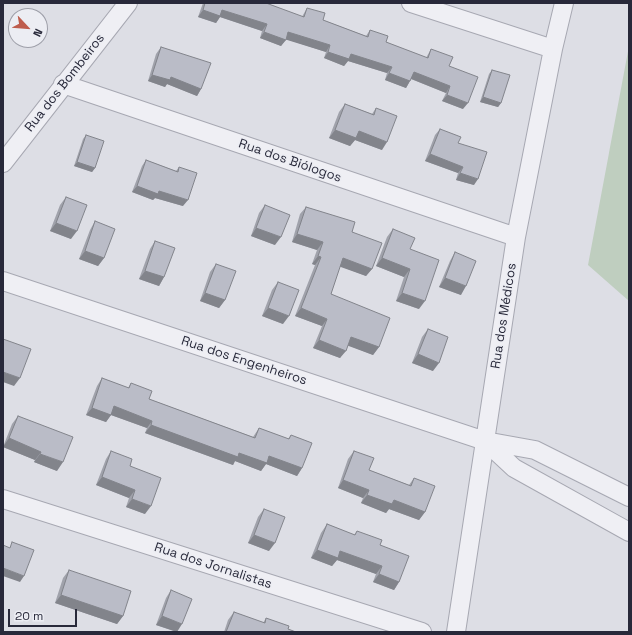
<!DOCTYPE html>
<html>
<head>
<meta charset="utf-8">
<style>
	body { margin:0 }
	#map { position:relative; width:632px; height:635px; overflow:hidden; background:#dddee5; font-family:"Space Grotesk",sans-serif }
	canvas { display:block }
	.frame { position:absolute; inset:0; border:4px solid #28293a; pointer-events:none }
	.north { position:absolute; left:8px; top:8px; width:40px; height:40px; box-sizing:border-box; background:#ecedf3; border:1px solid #9e9fa9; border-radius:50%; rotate:116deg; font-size:11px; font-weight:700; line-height:16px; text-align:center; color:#28293a }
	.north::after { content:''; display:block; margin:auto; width:14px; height:18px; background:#be5c4d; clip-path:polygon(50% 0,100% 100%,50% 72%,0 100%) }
	.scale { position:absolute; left:8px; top:609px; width:69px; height:18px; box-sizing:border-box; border:2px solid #28293a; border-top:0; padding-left:5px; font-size:12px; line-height:14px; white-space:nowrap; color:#28293a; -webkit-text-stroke:3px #ecedf3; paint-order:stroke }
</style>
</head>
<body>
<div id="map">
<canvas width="632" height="635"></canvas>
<div class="frame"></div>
<div class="north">N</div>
<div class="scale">20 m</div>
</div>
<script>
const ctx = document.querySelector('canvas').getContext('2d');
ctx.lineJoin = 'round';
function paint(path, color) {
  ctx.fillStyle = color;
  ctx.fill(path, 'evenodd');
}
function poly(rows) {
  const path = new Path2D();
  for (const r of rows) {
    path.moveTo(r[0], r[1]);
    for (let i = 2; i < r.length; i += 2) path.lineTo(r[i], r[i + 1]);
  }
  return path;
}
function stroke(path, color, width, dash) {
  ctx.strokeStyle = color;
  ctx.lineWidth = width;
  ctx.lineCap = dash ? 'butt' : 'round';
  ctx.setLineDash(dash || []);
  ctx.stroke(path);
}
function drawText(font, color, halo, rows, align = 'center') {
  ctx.font = font + ' "Space Grotesk",sans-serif';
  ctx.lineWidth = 3;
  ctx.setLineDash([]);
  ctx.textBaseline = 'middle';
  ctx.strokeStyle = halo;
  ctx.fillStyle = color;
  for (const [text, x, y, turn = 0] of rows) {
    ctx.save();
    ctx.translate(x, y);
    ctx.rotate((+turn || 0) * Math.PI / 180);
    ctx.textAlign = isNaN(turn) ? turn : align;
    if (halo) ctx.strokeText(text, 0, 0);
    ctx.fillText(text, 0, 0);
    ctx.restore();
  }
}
paint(poly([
	[629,46,629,301,588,265]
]), '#bfcebf');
const street = poly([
	[411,3,553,49],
	[63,84,516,237],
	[3,163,128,3],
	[3,281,485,441,535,450,629,497],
	[485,441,514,468,629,532],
	[3,499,422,632],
	[456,632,516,237,553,49,564,3]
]);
stroke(street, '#a7a8b2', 20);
stroke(street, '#efeff4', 18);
paint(poly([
	[203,3,266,3,302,17,303,15,307,8,323,20,366,36,370,30,386,42,426,58,431,49,449,66,463,109,442,101,446,93,411,79,406,88,385,80,387,73,348,61,344,66,324,58,326,52,286,39,281,46,260,38,262,31,220,17,216,23,198,17],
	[161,47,201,89,197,96,167,84,165,87,148,81,156,54],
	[492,70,501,103,498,107,480,102,489,74],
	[345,104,372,114,376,108,382,150,355,140,350,146,329,138,339,112],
	[440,129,458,143,474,185,456,180,458,173,425,161,435,135],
	[86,135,95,168,92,172,74,166,83,139],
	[146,160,176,171,179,167,183,206,155,198,153,200,132,192,142,166],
	[66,197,71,239,50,231,60,205],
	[265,205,275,245,251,236,259,213],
	[306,207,352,232,372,269,366,276,340,266,331,294,379,347,373,355,348,345,340,358,313,348,322,326,295,316,315,265,312,264,317,250,292,242,300,214],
	[95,221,104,258,98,266,79,259,90,230],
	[393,229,410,249,419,309,396,301,404,277,376,266,387,237],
	[155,241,164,277,159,286,139,279,150,249],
	[455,252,461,295,439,287,450,261],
	[216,264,225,300,219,308,200,301,210,272],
	[278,282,283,324,262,316,272,290],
	[428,329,433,371,412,363,422,337],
	[102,378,128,388,131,383,149,399,253,437,259,428,288,439,291,435,302,468,297,476,266,464,261,471,235,461,233,465,145,433,147,428,111,415,106,422,86,415,97,386],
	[18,416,57,471,34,462,35,460,3,447,12,424],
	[111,451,130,466,145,514,126,507,129,498,96,485,106,459],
	[354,451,369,470,409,485,414,478,425,512,419,520,389,509,386,513,361,503,363,498,338,488,348,459],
	[264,509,269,551,248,543,258,517],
	[327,524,354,535,357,531,380,545,399,582,394,590,373,582,376,574,337,560,332,566,311,558,321,533],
	[69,570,123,616,117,624,55,603,63,578],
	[171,590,177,632,156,625,166,598],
	[234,612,263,623,266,618,288,629,296,632,224,632,228,620]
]), '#a0a2ab');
paint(poly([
	[203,10,222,10,267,24,262,31,220,17,216,23,198,17],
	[264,32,286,40,281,46,260,38],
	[288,32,330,45,326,52,284,39],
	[328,52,351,54,392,67,387,73,348,61,344,66,324,58],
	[414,72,450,86,446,93,409,78],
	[389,73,410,81,406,88,385,80],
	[152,75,171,77,201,89,197,96,167,84,165,87,148,81],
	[447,95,468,103,463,109,442,101],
	[483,97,501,103,498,107,480,102],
	[335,130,359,131,387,142,382,150,355,140,350,146,329,138],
	[430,154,463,167,458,173,425,161],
	[77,162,95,168,92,172,74,166],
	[460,173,478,179,474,185,456,180],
	[137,186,159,191,188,200,183,206,155,198,153,200,132,192],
	[56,223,77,231,71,239,50,231],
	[256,228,281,237,275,245,251,236],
	[297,234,323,242,317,250,292,242],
	[85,251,104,258,98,266,79,259],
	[318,256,321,257,315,265,312,264],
	[343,258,372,269,366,276,338,266],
	[382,258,410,269,404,277,376,266],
	[145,271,164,277,159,286,139,279],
	[445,278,466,286,461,295,439,287],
	[205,293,225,300,219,308,200,301],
	[402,293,425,301,419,309,396,301],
	[268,308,289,316,283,324,262,316],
	[301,308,327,319,322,326,295,316],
	[351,337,379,347,373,355,346,345],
	[319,340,346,351,340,358,313,348],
	[418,354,439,363,433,371,412,363],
	[3,372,20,378,14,386,3,382],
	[114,406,152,421,147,428,111,415,106,422,86,415,92,408],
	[151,425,239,453,269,456,302,468,297,476,266,464,261,471,235,461,233,465,145,433],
	[9,438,41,452,35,460,3,447],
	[40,454,63,462,57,471,34,462],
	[102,477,135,490,129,498,96,485],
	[343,480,369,490,363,498,338,488],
	[367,495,394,500,425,512,419,520,389,509,386,513,361,503],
	[132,499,151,506,145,514,126,507],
	[254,535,275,543,269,551,248,543],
	[317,550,340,551,382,566,376,574,337,560,332,566,311,558],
	[3,568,24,576,20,582,3,576],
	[379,574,399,582,394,590,373,582],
	[61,595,123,616,117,624,55,603],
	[162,616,182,624,177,632,156,625]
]), '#82848b');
const building = poly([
	[205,3,266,3,304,17,307,8,325,13,323,20,368,37,370,30,388,36,386,42,428,58,431,49,453,57,449,66,478,77,468,103,447,95,450,86,414,72,410,81,389,73,392,67,351,54,349,59,328,52,330,45,288,32,286,40,264,32,267,24,222,10,220,16,203,10,205,3],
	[161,47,211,63,201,89,171,77,170,80,152,75,161,47],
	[492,70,510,75,501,103,483,97,492,70],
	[345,104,374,115,376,108,397,116,387,142,359,131,356,138,335,130,345,104],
	[440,129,461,137,458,143,487,152,478,179,460,173,463,167,430,154,440,129],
	[86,135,104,141,95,168,77,162,86,135],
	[146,160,178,172,179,167,197,173,188,200,159,191,158,194,137,186,146,160],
	[66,197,87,205,77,231,56,223,66,197],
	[265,205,290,215,281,237,256,228,265,205],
	[306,207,355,222,352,232,382,243,372,269,343,258,331,294,390,318,379,347,351,337,346,351,319,340,327,319,301,308,321,257,318,256,323,242,297,234,306,207],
	[95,221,115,229,104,258,85,251,95,221],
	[393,229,415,238,410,249,439,260,425,301,402,293,410,269,382,258,393,229],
	[155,241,175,248,164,277,145,271,155,241],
	[455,252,476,261,466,286,445,278,455,252],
	[216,264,236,271,225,300,205,293,216,264],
	[278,282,299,290,289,316,268,308,278,282],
	[428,329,448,337,439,363,418,354,428,329],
	[3,339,31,349,20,378,3,372,3,339],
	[102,378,129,388,131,383,152,391,149,399,255,438,259,428,289,439,291,435,312,443,302,468,269,456,267,463,239,453,238,457,151,425,152,421,114,406,111,415,92,408,102,378],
	[18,416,73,437,63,462,40,454,41,452,9,438,18,416],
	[111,451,132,459,130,466,161,478,151,506,132,499,135,490,102,477,111,451],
	[354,451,374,458,369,470,411,486,414,478,435,486,425,512,394,500,392,504,367,495,369,490,343,480,354,451],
	[264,509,285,517,275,543,254,535,264,509],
	[327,524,355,535,357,531,382,540,380,545,409,556,399,582,379,574,382,566,340,551,338,558,317,550,327,524],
	[12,542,34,550,24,576,3,568,3,545,10,548,12,542],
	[69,570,131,591,123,616,61,595,69,570],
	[171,590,192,599,182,624,162,616,171,590],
	[234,612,265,623,266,618,289,626,288,629,296,632,226,632,234,612]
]);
paint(building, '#babcc7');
stroke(building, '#82848b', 1);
drawText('13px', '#28293a', '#ecedf3', [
	["Rua dos Bombeiros",65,83,-52],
	["Rua dos Biólogos",290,161,19],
	["Rua dos Médicos",504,316,-81],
	["Rua dos Engenheiros",244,361,18],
	["Rua dos Jornalistas",213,566,18]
]);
</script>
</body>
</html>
